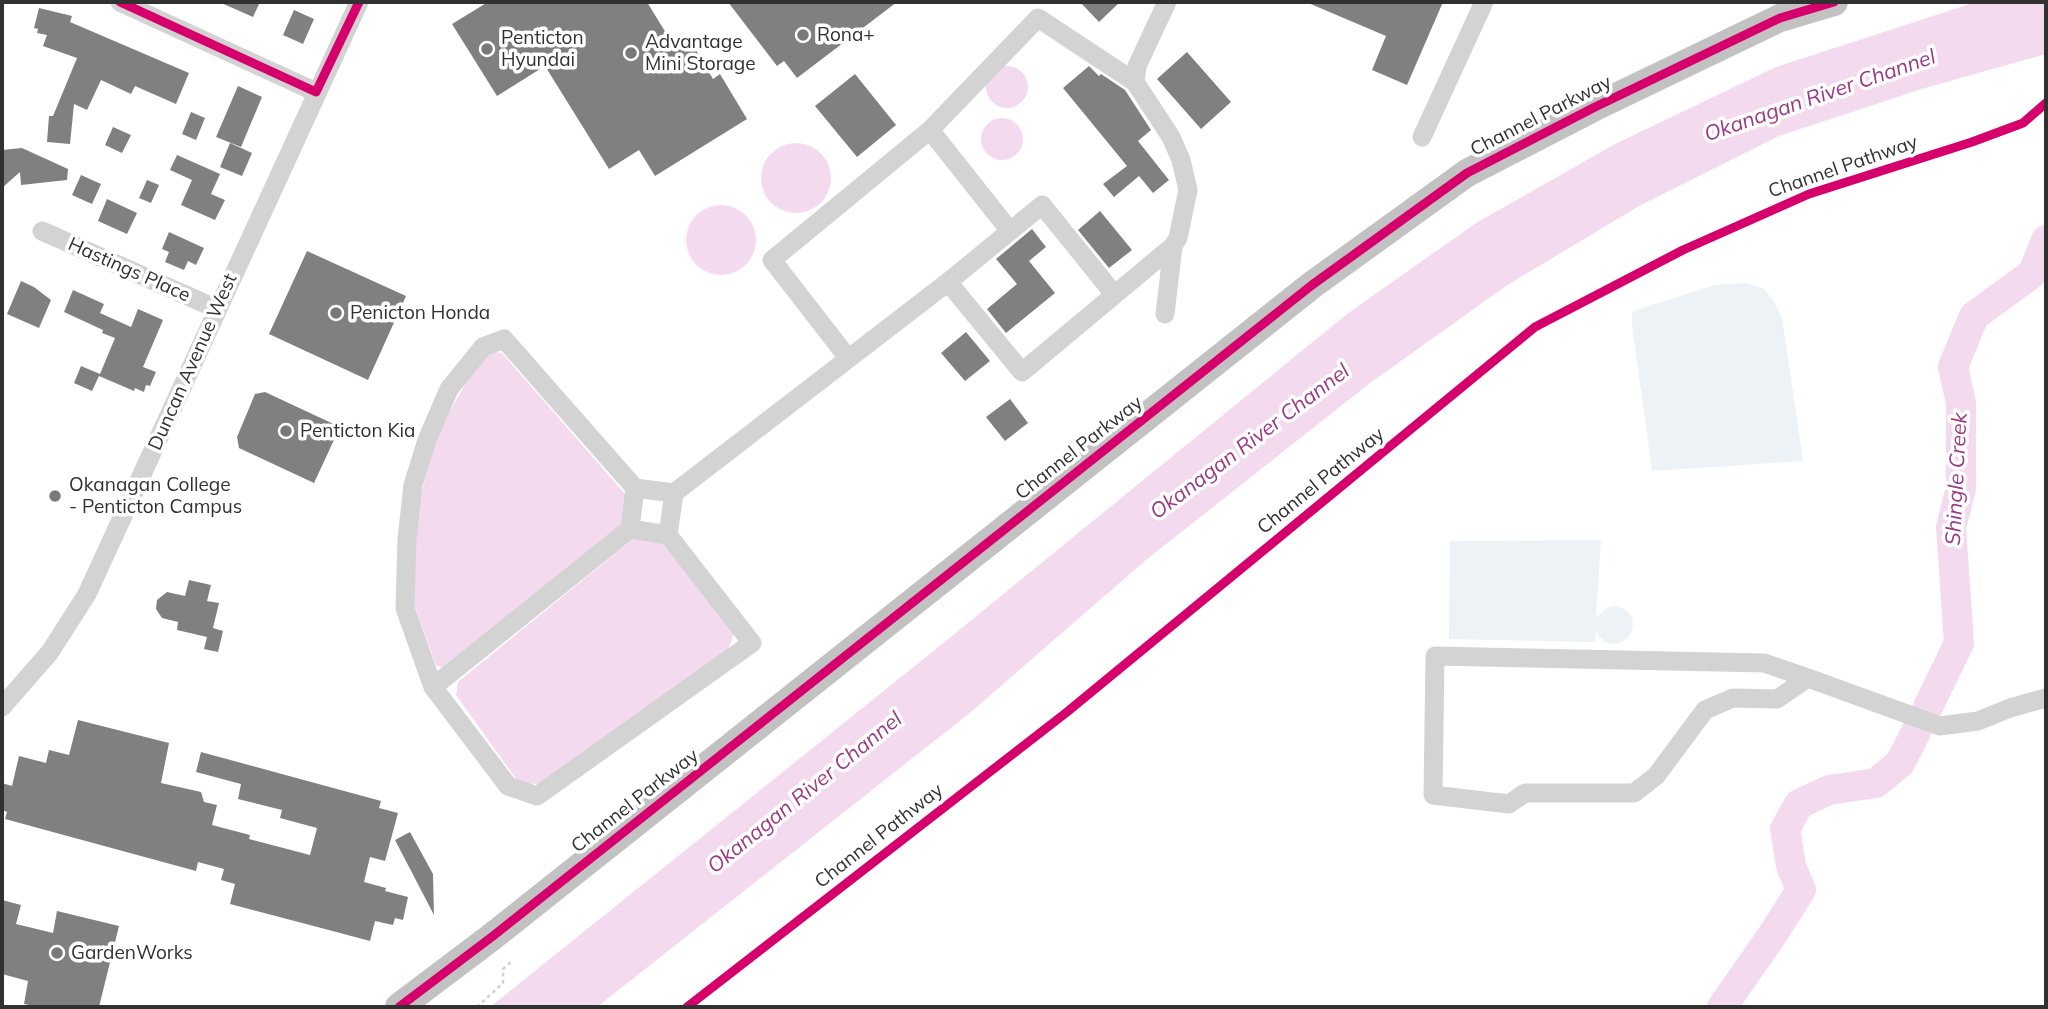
<!DOCTYPE html>
<html>
<head>
<meta charset="utf-8">
<style>
	body { margin:0 }
	#map { position:relative; width:2048px; height:1009px; overflow:hidden; background:#fff; font-family:Mulish,sans-serif }
	canvas { display:block }
	.frame { position:absolute; inset:0; border:4px solid #313131; pointer-events:none }
</style>
</head>
<body>
<div id="map">
<canvas width="2048" height="1009"></canvas>
<div class="frame"></div>
</div>
<script>
const ctx = document.querySelector('canvas').getContext('2d');
ctx.lineJoin = 'round';
function paint(path, color) {
  ctx.fillStyle = color;
  ctx.fill(path, 'evenodd');
}
function poly(rows) {
  const path = new Path2D();
  for (const r of rows) {
    if (r.length === 3) {
      path.moveTo(r[0] + r[2], r[1]);
      path.arc(r[0], r[1], r[2], 0, 2 * Math.PI);
      continue;
    }
    path.moveTo(r[0], r[1]);
    for (let i = 2; i < r.length; i += 2) path.lineTo(r[i], r[i + 1]);
  }
  return path;
}
function stroke(path, color, width, dash) {
  ctx.strokeStyle = color;
  ctx.lineWidth = width;
  ctx.lineCap = dash ? 'butt' : 'round';
  ctx.setLineDash(dash || []);
  ctx.stroke(path);
}
function drawText(font, color, halo, rows, align = 'center') {
  ctx.font = font + ' Mulish,sans-serif';
  ctx.lineWidth = 7;
  ctx.setLineDash([]);
  ctx.textBaseline = 'middle';
  ctx.strokeStyle = halo;
  ctx.fillStyle = color;
  for (const [text, x, y, turn = 0] of rows) {
    ctx.save();
    ctx.translate(x, y);
    ctx.rotate((+turn || 0) * Math.PI / 180);
    ctx.textAlign = isNaN(turn) ? turn : align;
    if (halo) ctx.strokeText(text, 0, 0);
    ctx.fillText(text, 0, 0);
    ctx.restore();
  }
}
paint(poly([
	[1747,283,1764,289,1773,300,1782,318,1803,461,1652,471,1632,325,1632,314,1636,310,1715,285],
	[1601,540,1596,617,1608,607,1617,606,1626,610,1632,617,1633,626,1630,635,1624,641,1615,644,1607,643,1599,637,1596,631,1595,642,1449,639,1450,541]
]), '#ecf2f5');
paint(poly([
	[1976,2,2046,2,2046,54,1925,88,1779,136,1639,206,1509,284,1370,383,1146,560,971,712,597,1007,490,1007,931,653,1347,314,1476,223,1615,144,1776,67],
	[1007,87,21],
	[1002,139,21],
	[796,178,35],
	[721,240,35],
	[493,352,502,353,625,494,626,521,444,669,436,665,414,604,416,516,436,435,477,364],
	[633,539,660,541,735,631,728,650,540,784,519,783,456,695,458,682]
]), '#f4daee');
stroke(poly([
	[1928,707,1959,643,1951,527,1961,488,1961,403,1953,367,1974,316,2033,273,2046,240],
	[1722,1007,1771,937,1801,890,1791,866,1785,829,1799,804,1829,790,1876,783,1900,763,1916,732]
]), '#f4daee', 30);
paint(poly([
	[219,2,260,2,253,17],
	[488,2,647,2,677,51,691,42,713,79,720,74,747,119,655,176,639,150,609,169,545,66,497,96,452,24],
	[728,2,897,2,797,78,784,61,777,66],
	[1080,2,1120,2,1099,22],
	[1306,2,1443,2,1407,85,1372,70,1386,36],
	[39,8,72,16,70,22,189,73,176,104,135,86,131,94,101,80,87,110,74,104,70,144,47,142,49,116,53,116,77,58,43,46,47,35,37,33,38,29,34,28],
	[294,10,314,19,303,44,283,35],
	[1187,52,1231,102,1201,129,1157,79],
	[1089,66,1099,76,1101,74,1125,90,1151,130,1138,141,1169,180,1153,193,1139,176,1114,197,1103,184,1127,166,1063,88],
	[855,74,896,125,857,157,815,106],
	[238,86,262,97,241,147,216,137],
	[191,112,205,118,196,140,182,134],
	[113,127,131,135,122,153,105,145],
	[230,143,252,153,242,176,220,167],
	[22,148,68,169,67,180,21,185,20,172,2,188,2,150],
	[177,155,220,174,211,194,225,200,215,220,181,205,192,180,170,170],
	[81,175,101,184,92,204,72,195],
	[147,180,159,185,151,203,139,198],
	[107,199,137,213,127,234,98,221],
	[1100,211,1132,250,1109,268,1078,230],
	[1032,229,1046,247,1029,261,1055,293,1006,333,987,309,1017,284,996,259],
	[169,232,204,248,196,265,188,261,184,270,165,262,169,252,162,249],
	[307,251,406,296,368,380,269,334],
	[21,281,34,287,51,300,39,328,7,314],
	[73,290,104,304,100,313,131,327,138,309,163,320,143,367,156,372,150,386,146,385,144,392,135,388,134,391,99,376,92,391,74,383,81,366,100,374,115,338,102,333,103,330,64,312],
	[966,332,990,361,965,381,941,353],
	[265,392,340,427,314,483,239,448,237,437,255,394],
	[1010,399,1028,423,1005,441,986,417],
	[189,580,211,585,207,601,219,603,213,628,223,631,218,652,204,649,207,637,177,630,178,622,162,618,156,609,157,600,167,592,185,596],
	[78,720,169,743,161,783,201,792,204,802,217,805,212,825,250,835,249,839,310,855,317,828,280,818,282,810,238,799,241,784,196,772,201,752,381,801,379,808,398,813,385,861,370,857,364,882,386,888,385,891,408,897,403,920,395,918,393,925,375,921,370,941,325,929,230,904,235,884,221,880,224,869,198,862,196,871,5,819,7,812,2,810,2,783,12,786,19,756,46,763,49,750,69,755],
	[410,832,433,874,434,915,395,840],
	[2,900,21,905,16,924,53,933,57,911,119,926,99,1007,40,1007,24,1004,28,981,2,974]
]), '#808080');
stroke(poly([
	[477,1007,503,983,503,969,513,960]
]), '#d1d1d1', 2.5, [3.5, 3.5]);
stroke(poly([
	[120,2,316,92],
	[930,130,1010,231],
	[1422,137,1484,2],
	[42,231,217,309],
	[948,282,1042,205,1114,294],
	[1165,314,1173,246],
	[848,358,772,260,930,130,1038,18,1135,82],
	[635,488,630,529,433,687,405,608,407,539,413,485,427,440,449,389,483,347,504,339,635,488,674,493,948,282,1022,372,1173,246,1178,238,1188,190,1181,160,1171,137,1135,82,1137,66,1167,2],
	[668,535,674,493],
	[1808,678,1777,699,1733,698,1705,710,1656,776,1634,793,1525,793,1509,804,1433,795,1435,656,1764,663,1808,678,1940,726,1978,721,2010,708,2046,698],
	[433,687,508,786,537,796,752,643,668,535,630,529],
	[2,707,50,652,87,594,359,2]
]), '#d3d3d3', 19);
stroke(poly([
	[399,1007,493,936,1312,285,1467,173,1595,107,1780,18,1834,2]
]), '#c2c2c2', 28);
stroke(poly([
	[120,2,316,92,359,2],
	[399,1007,493,936,1312,285,1467,173,1595,107,1780,18,1834,2],
	[687,1007,1067,712,1535,327,1683,250,1809,194,1972,142,2023,123,2046,103]
]), '#d6006c', 9);
for (const [x, y, r, color] of [
	[803,35,7,"#797979"],
	[487,49,7,"#797979"],
	[631,53,7,"#797979"],
	[336,313,7,"#797979"],
	[286,431,7,"#797979"],
	[55,496,7,"#797979"],
	[57,953,7,"#797979"]
]) {
  const dot = new Path2D();
  dot.arc(x, y, r, 0, 2 * Math.PI);
  ctx.fillStyle = color;
  ctx.fill(dot);
  stroke(dot, '#fff', 2.5);
}
drawText('19px', '#313131', '#fff', [
	["Rona+",817,35],
	["Penticton",501,38],
	["Hyundai",501,60],
	["Advantage",645,42],
	["Mini Storage",645,64],
	["Penicton Honda",350,313],
	["Penticton Kia",300,431],
	["Okanagan College",69,485],
	["- Penticton Campus",69,507],
	["GardenWorks",71,953]
], 'left');
drawText('19px', '#313131', '#fff', [
	["Channel Parkway",1541,116,-27],
	["Channel Pathway",1843,167,-19],
	["Hastings Place",129,270,24],
	["Duncan Avenue West",193,362,-66],
	["Channel Parkway",1079,448,-38],
	["Channel Pathway",1321,481,-39],
	["Channel Parkway",635,801,-38],
	["Channel Pathway",879,836,-38]
]);
drawText('italic 21px', '#9a3885', '#fff', [
	["Okanagan River Channel",1820,96,-19],
	["Okanagan River Channel",1250,442,-37],
	["Shingle Creek",1957,479,-87],
	["Okanagan River Channel",805,793,-39]
]);
</script>
</body>
</html>
